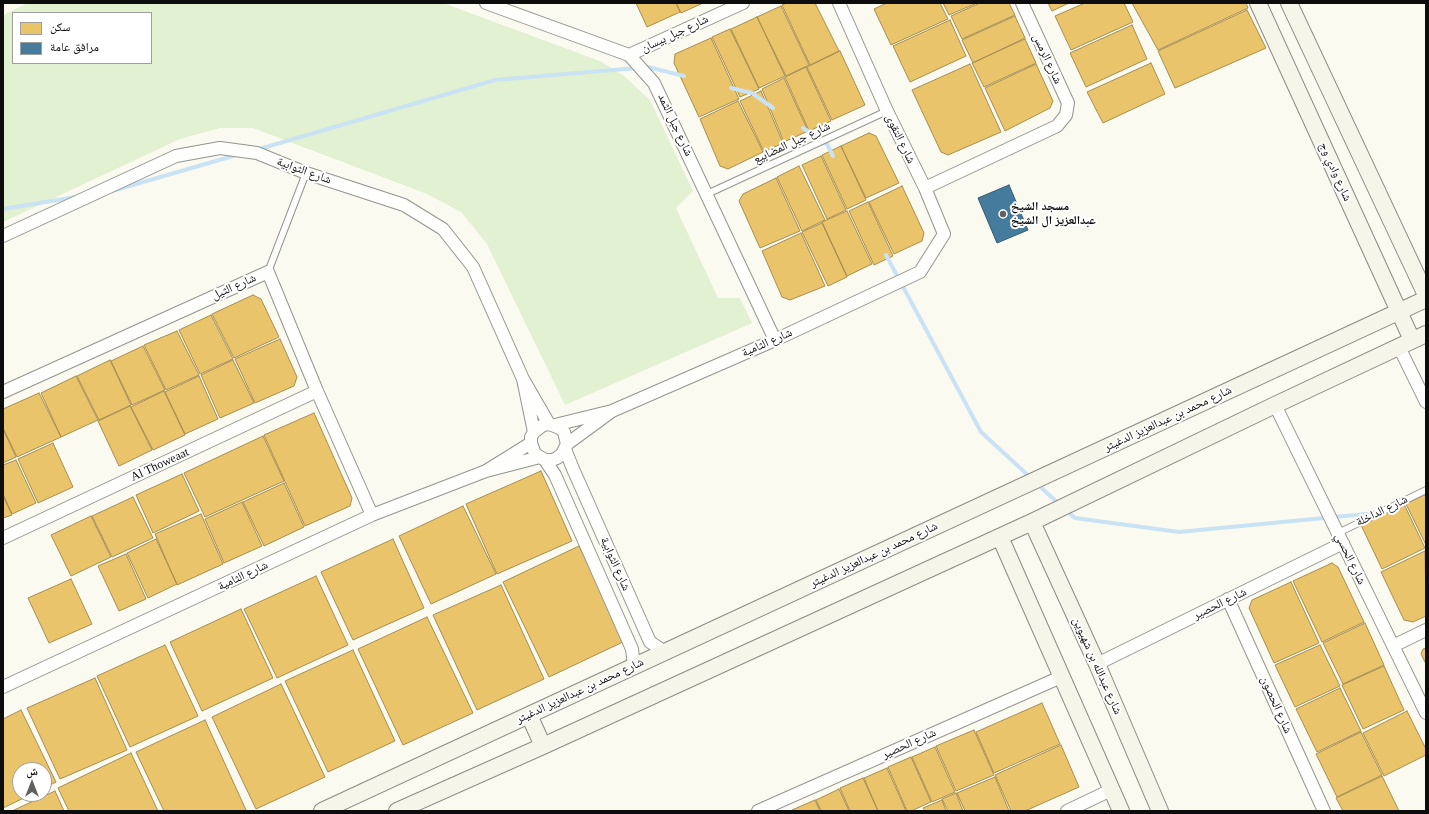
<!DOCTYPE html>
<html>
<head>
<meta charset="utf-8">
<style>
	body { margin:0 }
	#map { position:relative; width:1429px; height:814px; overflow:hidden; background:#fbfaf1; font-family:"Times New Roman","Noto Naskh Arabic",serif }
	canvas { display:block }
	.frame { position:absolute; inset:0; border:4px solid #0d0d0d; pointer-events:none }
	.legend { position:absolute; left:12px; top:12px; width:140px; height:52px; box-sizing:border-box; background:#fff; border:1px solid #9e9e9e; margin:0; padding:5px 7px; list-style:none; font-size:12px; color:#0d0d0d }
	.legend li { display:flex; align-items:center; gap:8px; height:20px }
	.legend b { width:20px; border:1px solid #9e9e9e }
	.north { position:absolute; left:12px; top:762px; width:40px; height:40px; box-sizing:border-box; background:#fff; border:1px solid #9e9e9e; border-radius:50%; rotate:0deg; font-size:11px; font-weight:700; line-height:16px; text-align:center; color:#0d0d0d }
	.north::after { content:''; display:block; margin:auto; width:14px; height:18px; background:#60605d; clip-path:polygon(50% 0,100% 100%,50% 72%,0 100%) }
</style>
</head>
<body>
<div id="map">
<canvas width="1429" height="814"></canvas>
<div class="frame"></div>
<ul class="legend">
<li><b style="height:11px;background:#e9c46a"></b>سكن</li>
<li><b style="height:11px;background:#457b9d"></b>مرافق عامة</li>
</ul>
<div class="north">ش</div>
</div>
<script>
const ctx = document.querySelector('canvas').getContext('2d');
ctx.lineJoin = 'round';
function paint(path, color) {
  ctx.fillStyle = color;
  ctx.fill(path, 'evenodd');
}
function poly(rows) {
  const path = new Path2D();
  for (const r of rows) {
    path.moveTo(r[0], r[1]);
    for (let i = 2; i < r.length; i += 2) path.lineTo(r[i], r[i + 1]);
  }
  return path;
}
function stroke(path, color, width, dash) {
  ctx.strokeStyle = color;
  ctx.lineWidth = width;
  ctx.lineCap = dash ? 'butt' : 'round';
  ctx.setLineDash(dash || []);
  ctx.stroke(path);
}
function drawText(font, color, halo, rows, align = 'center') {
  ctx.font = font + ' "Times New Roman","Noto Naskh Arabic",serif';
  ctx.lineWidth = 4;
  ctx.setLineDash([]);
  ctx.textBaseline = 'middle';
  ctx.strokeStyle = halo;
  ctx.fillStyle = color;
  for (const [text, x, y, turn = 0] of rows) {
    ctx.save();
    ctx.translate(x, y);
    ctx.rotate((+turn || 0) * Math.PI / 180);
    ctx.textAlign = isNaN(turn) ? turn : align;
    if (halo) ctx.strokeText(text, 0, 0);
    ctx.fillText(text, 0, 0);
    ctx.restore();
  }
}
paint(poly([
	[28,3,443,3,600,61,624,76,650,100,693,191,676,208,718,298,740,298,752,323,565,405,487,244,461,212,427,194,253,128,220,128,180,139,3,222,3,15],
	[13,13,151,13,151,63,13,63]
]), '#e2f1d1');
const homes = poly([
	[636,3,676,3,680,12,647,27,636,3],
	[676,3,703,3,681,13,676,3],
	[787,3,815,3,839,51,810,65,782,5,787,3],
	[887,3,940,3,948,19,891,45,874,9,887,3],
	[943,3,977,3,949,15,943,3],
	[980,3,1009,3,1015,15,962,39,951,16,980,3],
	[1048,3,1069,3,1052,11,1048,3],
	[1085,3,1124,3,1133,22,1071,50,1055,16,1085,3],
	[1132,3,1246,3,1248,8,1158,50,1132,3],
	[781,6,809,65,786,76,757,17,781,6],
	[1247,10,1266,48,1175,88,1158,51,1247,10],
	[1015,16,1025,38,973,63,962,40,1015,16],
	[757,17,785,76,759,88,731,29,757,17],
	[950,20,966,56,910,82,893,46,950,20],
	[1132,25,1147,59,1086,87,1070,53,1132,25],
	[730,29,759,89,740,97,712,37,730,29],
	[711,38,739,99,699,117,674,63,675,54,711,38],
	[1025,39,1036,63,984,87,972,63,1025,39],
	[840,51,865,105,832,120,807,67,840,51],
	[1151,63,1165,94,1103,123,1087,92,1151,63],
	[970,64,1001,132,948,155,941,152,912,90,970,64],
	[1036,64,1053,101,1050,108,1005,131,985,88,1036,64],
	[806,67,831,121,809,131,785,77,806,67],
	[784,78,808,131,784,142,762,89,784,78],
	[761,91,783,143,764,152,740,101,761,91],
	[738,101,763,152,728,169,720,166,700,119,738,101],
	[869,133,876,136,899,183,866,198,841,146,869,133],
	[841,146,866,200,847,209,822,155,841,146],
	[821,156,846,210,827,219,802,165,821,156],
	[799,166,825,220,802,231,777,177,799,166],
	[776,178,800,231,760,248,739,201,743,194,776,178],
	[902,186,924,233,922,241,894,254,869,202,902,186],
	[868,202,893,256,874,265,849,211,868,202],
	[847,211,872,264,847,276,822,222,847,211],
	[822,223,847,277,828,286,802,232,822,223],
	[801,233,825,286,790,300,782,297,762,251,801,233],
	[253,295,261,299,279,337,234,358,212,314,253,295],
	[211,315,233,359,200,374,179,330,211,315],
	[177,331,199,375,166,390,144,345,177,331],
	[280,339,297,377,294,386,255,403,235,359,280,339],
	[143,346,165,390,132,405,111,361,143,346],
	[110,360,131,405,99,420,77,376,110,360],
	[233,360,254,403,220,418,201,375,233,360],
	[76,376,98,420,61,437,41,393,76,376],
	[199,376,218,419,185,434,165,392,199,376],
	[164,391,185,435,153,450,131,407,164,391],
	[39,393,61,437,17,457,3,428,3,409,39,393],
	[130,406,152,450,119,466,98,421,130,406],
	[314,413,352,498,350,506,305,526,264,435,314,413],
	[3,429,16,457,3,463,3,429],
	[263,436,284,481,205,517,184,473,263,436],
	[53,443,73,487,38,503,18,459,53,443],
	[16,460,36,503,12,514,3,494,3,465,16,460],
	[541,471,572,541,497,574,466,504,541,471],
	[182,474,199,511,153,533,136,495,182,474],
	[284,483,304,527,264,546,243,502,284,483],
	[1426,494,1426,545,1406,504,1426,494],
	[3,496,12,515,3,518,3,496],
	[133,497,153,538,112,557,92,516,133,497],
	[242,502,262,546,224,563,205,519,242,502],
	[1404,504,1425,548,1382,569,1361,525,1404,504],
	[463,506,496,574,431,604,399,536,463,506],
	[201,514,223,564,177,585,155,534,201,514],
	[91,516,111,557,71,576,51,535,91,516],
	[156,539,177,584,148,598,127,553,156,539],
	[393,539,424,608,353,640,321,572,393,539],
	[579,546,625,641,549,677,503,582,579,546],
	[1425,551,1426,616,1413,622,1404,620,1381,572,1425,551],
	[126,554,146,599,119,611,98,566,126,554],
	[1332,563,1338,567,1364,622,1322,642,1293,581,1332,563],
	[316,576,348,645,277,678,244,609,316,576],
	[71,579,92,624,49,643,28,598,71,579],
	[1291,582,1319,643,1274,663,1249,608,1252,600,1291,582],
	[501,585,544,679,477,710,433,615,501,585],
	[241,609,273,678,202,711,170,642,241,609],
	[427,617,473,713,403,745,358,649,427,617],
	[1365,623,1384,665,1343,684,1323,643,1365,623],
	[165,645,198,716,130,747,97,676,165,645],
	[1320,645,1340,686,1295,707,1275,665,1320,645],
	[1426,648,1426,664,1421,654,1423,649,1426,648],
	[353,650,395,741,328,772,285,681,353,650],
	[1384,666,1404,710,1363,729,1342,685,1384,666],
	[95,678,127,750,60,779,27,708,95,678],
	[281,684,325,777,256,809,212,717,281,684],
	[1340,688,1361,731,1317,752,1296,709,1340,688],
	[1042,703,1060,744,994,773,976,732,1042,703],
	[21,710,56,782,44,788,44,770,20,770,20,794,32,794,3,808,3,719,21,710],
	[1407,711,1426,749,1426,755,1384,776,1363,733,1407,711],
	[205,720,246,810,244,811,164,811,136,752,205,720],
	[974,730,994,775,956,791,936,746,974,730],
	[1361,732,1382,775,1337,797,1316,754,1361,732],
	[1061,745,1079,787,1025,811,1011,811,995,775,1061,745],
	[935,747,955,792,932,802,912,757,935,747],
	[131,753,158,811,69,811,58,788,131,753],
	[911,757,931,802,911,811,907,811,888,767,911,757],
	[887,768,906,811,878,811,864,778,887,768],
	[1382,776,1399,811,1343,811,1336,798,1382,776],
	[995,777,1009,811,965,811,957,793,995,777],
	[863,778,878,811,850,811,840,788,863,778],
	[839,789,849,811,821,811,816,800,839,789],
	[55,791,64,811,12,811,55,791],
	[956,793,963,811,948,811,942,799,956,793],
	[815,800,820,811,792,811,792,810,815,800],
	[942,800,946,811,925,811,923,808,942,800]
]);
paint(homes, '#e9c46a');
stroke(homes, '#a78d4e', 1);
const public = poly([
	[1009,185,1028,230,997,243,978,198,1009,185]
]);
paint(public, '#457b9d');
stroke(public, '#345a72', 1);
stroke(poly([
	[643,68,648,67,684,76],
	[731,88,752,93,773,108],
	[803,128,827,144,833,156],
	[256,150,495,80,637,68],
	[112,191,240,154],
	[3,209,76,197],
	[886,255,981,432,1031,478],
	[1036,483,1059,504],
	[1066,510,1075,518,1179,532,1376,513]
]), '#c9e2f4', 4);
const lane = poly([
	[707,194,887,111],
	[268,272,306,173],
	[1338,533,1426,490]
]);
const street = poly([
	[486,3,629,55,654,83,775,340],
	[629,55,743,3],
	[925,188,1057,126,1066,115,1068,103,1022,3],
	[3,236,176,156,220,148,257,153,306,173,404,205,443,229,473,267,523,379],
	[1399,347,1426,402],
	[3,392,268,272,317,391,372,515],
	[1275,405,1426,713],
	[612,411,775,340,920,272,944,234,925,188,887,111,839,3],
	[555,425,612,411,567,444],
	[534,432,523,379,549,424],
	[531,443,486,471,540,457,545,460,552,460,557,458,562,454,567,444,564,432,560,428,549,424,543,425,534,432,531,437,531,443,535,454,540,457],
	[565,449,573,469,650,642,665,652],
	[545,460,555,475,632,649,634,666],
	[3,538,317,391],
	[1228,599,1324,811],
	[1393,646,1426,630],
	[1097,664,1343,543],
	[3,687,372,515,486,471],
	[758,811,1061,677],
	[1067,811,1111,790]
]);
const secondary = poly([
	[1258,3,1412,340],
	[1289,3,1426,295],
	[1032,522,1097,664,1160,811],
	[1000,537,1121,811],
	[529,715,543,746],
	[322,811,1426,299],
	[397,811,543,746,1032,522,1275,405,1426,334]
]);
stroke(lane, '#949490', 8);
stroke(street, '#949490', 14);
stroke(secondary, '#8b8a86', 18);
stroke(lane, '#fefefd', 6);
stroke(street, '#fefefd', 12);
stroke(secondary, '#f5f5e9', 16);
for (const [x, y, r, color] of [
	[1003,214,4,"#60605d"]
]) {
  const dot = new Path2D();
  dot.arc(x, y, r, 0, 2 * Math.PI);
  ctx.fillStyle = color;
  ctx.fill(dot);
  stroke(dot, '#fff', 1.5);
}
drawText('12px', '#0d0d0d', '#fff', [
	["شارع جبل بيسان",675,34,-25],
	["شارع الرمس",1047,59,65],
	["شارع جبل الثمد",675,125,65],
	["شارع التقوى",900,139,64],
	["شارع جبل المضابيع",792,143,-25],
	["شارع الثوابية",304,171,20],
	["شارع وادي وج",1335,172,66],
	["شارع الثيل",234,287,-24],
	["شارع الثامية",767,343,-24],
	["شارع محمد بن عبدالعزيز الدغيثر",1168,419,-25],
	["Al Thoweaat",160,465,-25],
	["شارع الداخلة",1382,511,-26],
	["شارع محمد بن عبدالعزيز الدغيثر",874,555,-25],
	["شارع الحسي",1350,559,64],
	["شارع الثوابية",615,564,66],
	["شارع الثامية",243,576,-25],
	["شارع الحصير",1220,604,-26],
	["شارع عبدالله بن شهيوين",1097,666,66],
	["شارع محمد بن عبدالعزيز الدغيثر",580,691,-25],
	["شارع الحصون",1276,705,66],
	["شارع الحصير",909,744,-24]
]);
drawText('bold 12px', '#0d0d0d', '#fff', [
	["مسجد الشيخ",1011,207],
	["عبدالعزيز ال الشيخ",1011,221]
], 'left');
</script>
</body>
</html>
